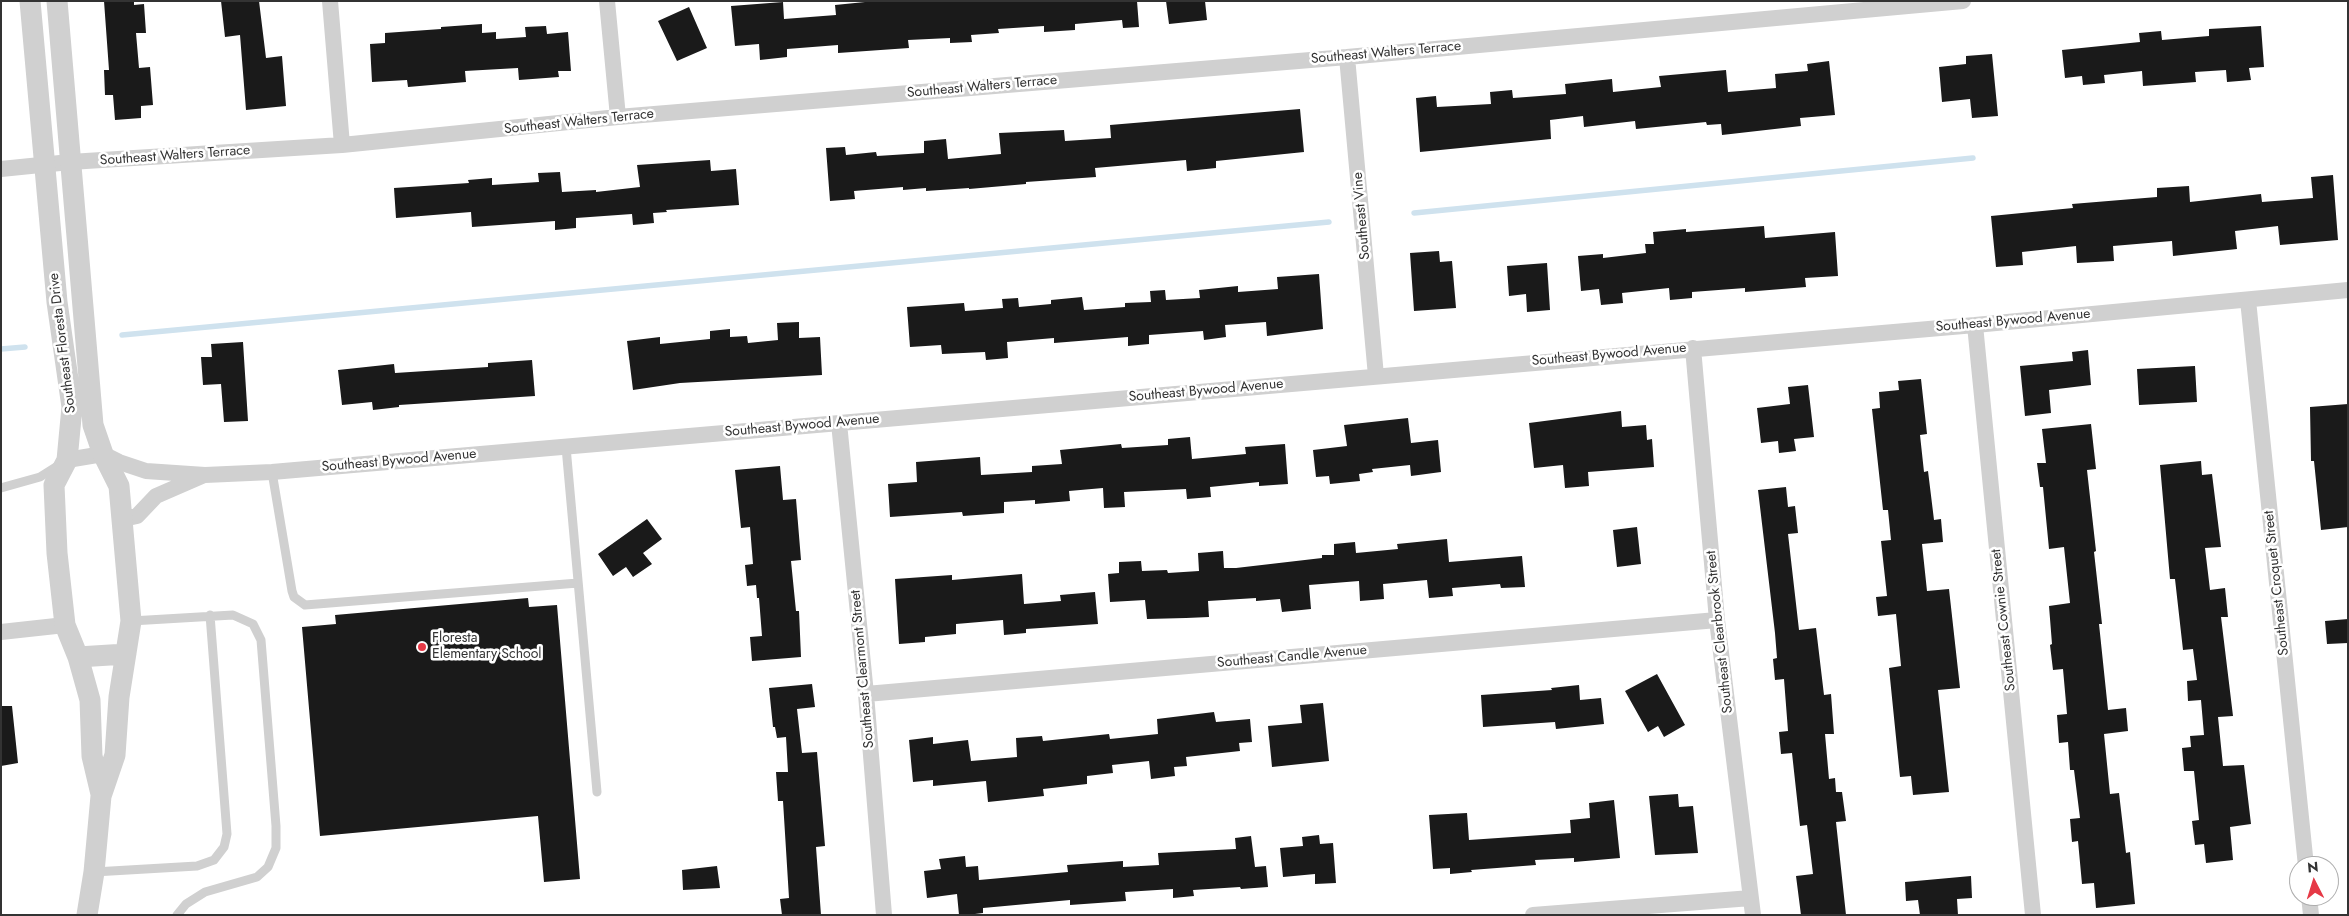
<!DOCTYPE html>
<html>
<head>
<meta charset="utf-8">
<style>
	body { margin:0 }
	#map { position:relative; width:2349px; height:916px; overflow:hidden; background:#fff; font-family:Jost,sans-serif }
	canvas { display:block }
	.frame { position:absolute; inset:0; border:2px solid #333; pointer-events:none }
	.north { position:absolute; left:2289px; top:856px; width:50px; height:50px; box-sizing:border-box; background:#fff; border:1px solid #adadad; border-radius:50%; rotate:355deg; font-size:14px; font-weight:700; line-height:20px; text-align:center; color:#333 }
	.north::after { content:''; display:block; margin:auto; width:18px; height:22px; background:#e63946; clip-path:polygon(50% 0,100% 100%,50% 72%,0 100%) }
</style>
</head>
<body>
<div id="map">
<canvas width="2349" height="916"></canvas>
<div class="frame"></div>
<div class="north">N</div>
</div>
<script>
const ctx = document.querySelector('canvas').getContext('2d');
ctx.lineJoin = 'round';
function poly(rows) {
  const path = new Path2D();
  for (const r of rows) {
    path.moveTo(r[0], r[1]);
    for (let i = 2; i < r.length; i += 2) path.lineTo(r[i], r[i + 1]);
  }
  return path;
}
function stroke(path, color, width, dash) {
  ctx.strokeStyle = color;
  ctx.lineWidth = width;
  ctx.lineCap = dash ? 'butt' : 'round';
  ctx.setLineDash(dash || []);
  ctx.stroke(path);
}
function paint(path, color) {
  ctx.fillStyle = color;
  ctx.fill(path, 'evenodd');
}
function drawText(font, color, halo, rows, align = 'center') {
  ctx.font = font + ' Jost,sans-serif';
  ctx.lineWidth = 5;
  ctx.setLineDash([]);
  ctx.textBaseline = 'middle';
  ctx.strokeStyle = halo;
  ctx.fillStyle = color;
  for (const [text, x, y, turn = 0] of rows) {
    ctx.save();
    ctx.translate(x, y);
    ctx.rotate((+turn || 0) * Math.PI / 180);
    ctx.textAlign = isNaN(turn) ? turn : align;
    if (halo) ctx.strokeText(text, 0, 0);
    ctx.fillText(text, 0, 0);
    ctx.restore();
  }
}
stroke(poly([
	[1414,213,1973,158],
	[122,335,1329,222],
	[1,349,25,347]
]), '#cfe2ee', 5.5);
paint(poly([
	[104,1,134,1,134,5,144,4,146,33,136,33,139,68,150,67,153,105,141,106,141,118,115,120,113,95,105,95,104,70,109,70],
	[221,1,259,1,266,58,282,56,286,106,246,110,240,35,225,37],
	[875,1,1137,1,1139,27,1123,28,1122,20,1075,24,1075,30,1044,32,1044,26,998,29,999,33,971,35,972,42,950,43,950,38,908,40,909,48,838,53,838,45,787,49,787,57,760,60,759,44,735,46,731,6,783,2,784,19,836,15,835,5],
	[1166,1,1205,1,1207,20,1169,24],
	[689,7,707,48,677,61,658,21],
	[482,24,482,33,496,32,496,39,526,37,525,27,546,26,547,34,568,32,571,71,558,71,559,77,519,80,518,68,465,71,466,82,408,87,407,80,372,82,370,44,385,43,385,33,441,29,441,27],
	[2261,26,2264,67,2249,68,2251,80,2227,82,2226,70,2195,72,2196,82,2143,86,2142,71,2104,75,2105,83,2083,85,2082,76,2065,78,2062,50,2140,42,2139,33,2161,31,2162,40,2209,36,2209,29],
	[1992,54,1998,116,1972,118,1970,99,1942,102,1939,67,1966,64,1966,56],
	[1829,61,1835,115,1800,118,1801,126,1722,135,1721,124,1707,125,1706,122,1636,129,1635,121,1584,127,1583,116,1550,120,1551,139,1420,152,1416,98,1436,96,1437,107,1491,104,1490,92,1512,90,1513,98,1566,94,1565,84,1612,79,1613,92,1661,87,1659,76,1726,70,1728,92,1776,88,1775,74,1808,71,1807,64],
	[1300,109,1304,152,1216,161,1216,168,1187,171,1186,160,1095,168,1096,177,1026,182,1026,184,969,189,969,188,926,191,926,188,903,190,903,187,854,191,855,199,830,201,826,148,845,147,846,155,876,152,877,156,924,153,924,141,946,139,948,159,1001,154,999,133,1064,130,1065,141,1111,138,1110,125],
	[710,160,711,171,736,169,739,205,666,210,667,212,653,213,654,223,633,225,632,214,576,218,576,228,555,230,555,221,472,227,471,212,396,218,394,188,469,183,468,180,492,178,492,185,539,182,538,173,560,172,562,192,596,190,596,192,640,187,637,165],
	[2333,175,2338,240,2280,245,2278,226,2235,231,2237,249,2173,256,2172,241,2113,246,2114,261,2077,263,2076,246,2022,252,2023,265,1996,267,1991,216,2073,208,2072,204,2157,197,2157,188,2189,186,2190,202,2261,194,2262,202,2313,198,2311,177],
	[1764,226,1765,238,1835,232,1838,276,1805,278,1806,287,1745,292,1745,288,1692,292,1692,298,1670,300,1669,288,1622,293,1623,303,1601,305,1599,289,1581,291,1578,256,1603,254,1603,258,1646,253,1645,244,1654,244,1653,232,1686,229,1686,232],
	[1439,251,1440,262,1452,261,1456,308,1414,311,1410,253],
	[1547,263,1550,310,1527,312,1526,294,1509,296,1507,266],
	[1319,274,1323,329,1267,336,1266,322,1225,325,1226,337,1204,340,1203,331,1149,335,1149,344,1128,346,1128,337,1054,343,1054,338,1007,342,1008,358,986,360,985,352,942,354,941,345,910,347,907,307,964,303,965,311,1003,308,1002,299,1018,298,1019,307,1051,304,1051,300,1082,297,1084,310,1125,307,1125,303,1151,302,1150,291,1165,290,1166,300,1200,298,1199,290,1238,286,1238,292,1278,289,1277,277],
	[799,322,799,338,820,337,822,375,680,383,633,390,627,341,660,337,660,344,710,339,710,331,730,329,730,337,747,336,748,343,778,340,777,323],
	[243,342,248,421,224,422,221,384,203,385,201,357,212,357,211,344],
	[2088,350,2091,385,2049,390,2051,413,2025,416,2020,366,2073,361,2072,352],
	[532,360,535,396,399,405,399,407,373,410,372,402,342,405,338,370,394,364,395,373,488,367,488,363],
	[2195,366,2197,402,2139,405,2137,369],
	[1921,379,1927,434,1920,435,1924,472,1928,471,1934,520,1941,519,1943,542,1922,544,1927,591,1949,589,1960,688,1938,690,1949,792,1913,795,1911,776,1900,777,1889,668,1901,666,1896,614,1878,616,1876,597,1887,596,1881,541,1891,540,1888,510,1883,510,1872,409,1880,408,1879,392,1899,390,1898,381],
	[1808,385,1814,437,1794,439,1796,451,1779,453,1778,441,1761,443,1757,408,1790,404,1788,387],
	[2348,404,2348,527,2321,530,2314,461,2311,461,2310,407],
	[1621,411,1622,427,1646,425,1647,440,1652,439,1654,467,1588,472,1589,486,1565,488,1563,465,1534,468,1529,423],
	[1408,418,1411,443,1438,440,1441,472,1411,476,1410,465,1372,469,1373,472,1359,474,1360,481,1330,484,1329,476,1316,477,1313,450,1347,446,1344,425],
	[2091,424,2096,469,2087,470,2096,551,2094,552,2102,624,2099,624,2108,710,2126,708,2128,731,2104,734,2110,794,2119,793,2126,853,2130,852,2135,904,2096,908,2094,883,2082,884,2078,841,2072,842,2070,819,2080,818,2074,770,2070,770,2068,742,2059,743,2057,715,2067,714,2063,669,2053,670,2050,645,2052,644,2049,606,2070,603,2064,547,2049,549,2043,487,2040,487,2037,463,2046,463,2042,429],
	[1190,437,1192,459,1246,454,1245,447,1285,444,1288,484,1259,486,1259,482,1210,487,1211,497,1187,499,1186,489,1124,492,1125,507,1104,508,1103,488,1069,491,1070,501,1035,504,1035,500,1004,502,1004,513,963,516,962,512,890,517,888,484,917,482,916,462,980,457,981,475,1032,472,1032,466,1062,464,1060,450,1121,444,1122,448,1168,445,1168,439],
	[2201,461,2202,475,2212,474,2221,547,2205,548,2210,590,2225,588,2228,617,2221,617,2233,716,2218,717,2223,766,2244,765,2251,824,2230,827,2233,860,2206,863,2204,844,2195,845,2192,821,2199,820,2194,771,2184,771,2182,748,2191,747,2190,736,2204,735,2201,700,2188,701,2187,681,2197,680,2193,649,2183,650,2175,579,2170,579,2160,465],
	[780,466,783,500,796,499,801,560,791,561,796,611,799,611,801,657,752,661,750,637,762,636,759,598,757,598,756,585,747,586,745,565,753,564,750,527,741,528,735,470],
	[1786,487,1788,507,1795,506,1798,533,1788,534,1799,630,1816,628,1824,695,1831,694,1834,734,1825,734,1829,779,1835,778,1836,792,1842,792,1846,821,1836,822,1846,915,1801,915,1796,876,1813,874,1807,825,1800,826,1792,753,1781,754,1779,732,1788,731,1784,679,1775,680,1773,659,1777,658,1775,633,1758,490],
	[647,519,662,539,643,553,652,564,633,577,626,567,613,576,598,554],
	[1637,527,1641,564,1617,567,1613,530],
	[1447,539,1449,562,1522,556,1525,587,1501,588,1500,584,1452,588,1453,596,1429,598,1427,580,1383,584,1384,599,1360,601,1359,581,1309,585,1311,609,1282,612,1280,599,1256,601,1256,598,1208,601,1209,617,1186,618,1147,619,1145,600,1110,602,1108,574,1119,573,1119,562,1141,561,1142,571,1167,570,1168,573,1199,571,1198,553,1223,551,1224,568,1236,568,1322,558,1322,555,1334,555,1334,544,1355,542,1356,553,1398,549,1397,544],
	[1022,574,1024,604,1061,601,1060,595,1095,592,1098,624,1026,629,1026,633,1004,635,1003,620,956,624,956,634,925,637,925,642,899,644,895,579,952,575,952,580],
	[528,598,529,607,557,605,580,879,544,882,538,816,320,836,302,627,336,624,335,615],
	[2348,619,2348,643,2327,644,2325,621],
	[1657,674,1685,725,1664,737,1658,726,1648,732,1625,691],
	[812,684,815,707,797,709,802,753,817,752,825,846,816,847,821,915,782,915,780,899,789,898,783,801,778,801,776,772,788,772,786,737,777,738,775,727,773,727,769,688],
	[1579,685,1580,700,1601,698,1604,724,1556,729,1555,722,1483,727,1481,695,1552,690,1551,688],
	[1323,703,1329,761,1272,767,1268,726,1302,723,1300,705],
	[1,706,12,706,18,763,1,766],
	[1214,712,1216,722,1250,719,1252,742,1239,743,1240,751,1186,757,1187,766,1174,767,1175,776,1151,779,1149,761,1112,765,1113,773,1087,776,1087,784,1043,789,1044,796,988,802,986,781,933,786,933,780,913,782,909,740,933,737,933,744,968,740,971,761,1017,757,1016,738,1042,736,1043,741,1109,734,1110,739,1158,734,1157,719],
	[1678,794,1679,807,1693,806,1698,853,1655,855,1649,796],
	[1614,800,1620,858,1574,862,1574,858,1535,860,1536,865,1471,870,1472,872,1450,874,1450,868,1433,869,1429,815,1467,813,1469,840,1571,833,1570,820,1590,818,1589,803],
	[1319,835,1320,844,1333,843,1336,883,1315,884,1315,874,1283,877,1280,848,1303,846,1302,837],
	[1251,836,1255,867,1266,866,1268,887,1241,889,1240,887,1193,890,1194,896,1173,898,1173,889,1125,892,1126,901,1070,905,1070,900,983,908,983,913,967,915,959,915,957,894,927,898,924,871,941,869,939,859,965,856,966,867,978,866,979,880,1068,872,1067,865,1123,861,1123,867,1159,865,1158,853,1236,849,1235,838],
	[717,866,720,888,683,890,682,870],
	[1971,876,1972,898,1957,899,1958,915,1920,915,1918,900,1906,901,1905,882]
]), '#1a1a1a');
stroke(poly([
	[566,447,597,792],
	[272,472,292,591,294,597,305,605,578,583],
	[1,488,40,477,59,465],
	[131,621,233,615,253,624,261,640,276,826,276,848,268,867,257,877,205,892,186,904,177,915],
	[94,872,197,866,214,860,224,847,227,834,210,615]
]), '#d0d0d0', 9);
stroke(poly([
	[330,1,342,145],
	[607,1,618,117],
	[1347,57,1376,376],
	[1,169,70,162,342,145,618,117,1347,57,1963,1],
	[2248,300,2306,866],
	[1975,325,2033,915],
	[1693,348,1717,620,1753,915],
	[839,423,866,694,884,915],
	[67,460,103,454,119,462,146,471,205,475,272,472,1975,325,2348,290],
	[123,519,137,516,156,496,202,476],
	[1,632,65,625],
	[866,694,1717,620],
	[2309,896,2311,915],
	[1533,915,1751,898]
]), '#d0d0d0', 16);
stroke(poly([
	[30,1,57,302,72,407,67,460,54,485,57,553,65,625,78,657,90,700,92,756,101,794],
	[57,1,93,425,103,454,119,486,131,621,119,697,115,755,101,796,94,872,87,915],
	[78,657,126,654]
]), '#d0d0d0', 21);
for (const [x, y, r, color] of [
	[422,647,5,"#e63946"]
]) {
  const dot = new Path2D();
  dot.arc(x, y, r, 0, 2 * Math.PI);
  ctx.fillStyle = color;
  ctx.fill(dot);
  stroke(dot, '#fff', 2);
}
drawText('14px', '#333', '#fff', [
	["Southeast Walters Terrace",1386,53,-5],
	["Southeast Walters Terrace",982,87,-5],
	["Southeast Walters Terrace",579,122,-6],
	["Southeast Walters Terrace",175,156,-4],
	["Southeast Vine",1362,216,-95],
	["Southeast Bywood Avenue",2013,321,-5],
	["Southeast Floresta Drive",63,343,-97],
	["Southeast Bywood Avenue",1609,355,-5],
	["Southeast Bywood Avenue",1206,391,-5],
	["Southeast Bywood Avenue",802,426,-5],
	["Southeast Bywood Avenue",399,461,-5],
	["Southeast Croquet Street",2277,583,-96],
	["Southeast Cownie Street",2004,620,-96],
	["Southeast Clearbrook Street",1720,632,-96],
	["Southeast Candle Avenue",1292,657,-5],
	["Southeast Clearmont Street",863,669,-95]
]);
drawText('14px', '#333', '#fff', [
	["Floresta",432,639],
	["Elementary School",432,655]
], 'left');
</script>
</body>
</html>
